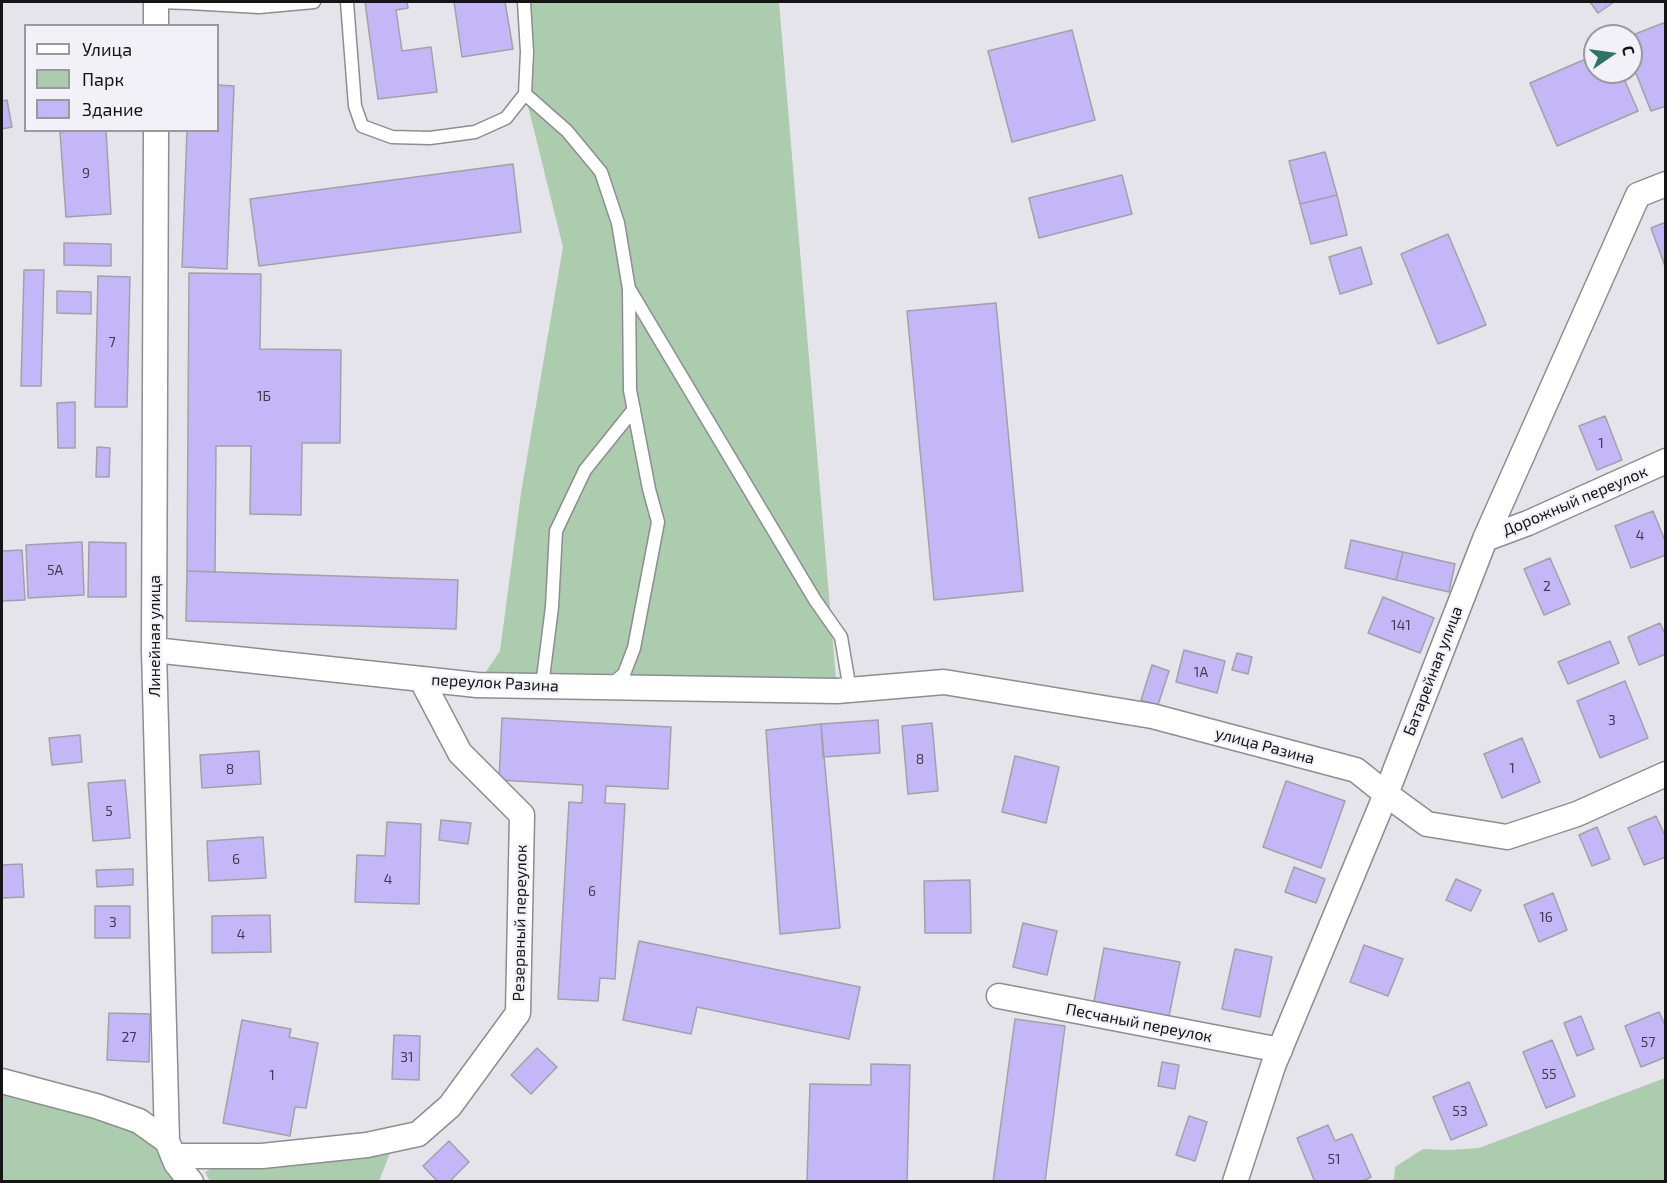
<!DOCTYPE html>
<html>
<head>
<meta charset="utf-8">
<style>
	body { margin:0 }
	#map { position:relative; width:1667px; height:1183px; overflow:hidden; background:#e4e4ea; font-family:"Exo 2",sans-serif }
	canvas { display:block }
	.frame { position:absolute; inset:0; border:3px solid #151516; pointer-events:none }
	.legend { position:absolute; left:24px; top:24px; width:195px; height:108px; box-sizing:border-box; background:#f2f1f7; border:2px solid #9a999d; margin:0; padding:8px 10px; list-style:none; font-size:18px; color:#151516 }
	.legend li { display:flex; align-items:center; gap:12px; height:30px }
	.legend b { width:30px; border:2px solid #9a999d }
	.north { position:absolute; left:1583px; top:24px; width:60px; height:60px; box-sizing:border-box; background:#f2f1f7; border:2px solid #9a999d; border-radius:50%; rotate:77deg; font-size:16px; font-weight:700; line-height:24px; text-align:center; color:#151516 }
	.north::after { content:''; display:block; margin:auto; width:21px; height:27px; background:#307468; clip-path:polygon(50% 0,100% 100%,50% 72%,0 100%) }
</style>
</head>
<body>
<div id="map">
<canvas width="1667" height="1183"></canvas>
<div class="frame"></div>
<ul class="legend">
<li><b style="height:8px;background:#fff"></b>Улица</li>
<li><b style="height:16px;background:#abccad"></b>Парк</li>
<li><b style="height:16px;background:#c3b7f8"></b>Здание</li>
</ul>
<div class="north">С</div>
</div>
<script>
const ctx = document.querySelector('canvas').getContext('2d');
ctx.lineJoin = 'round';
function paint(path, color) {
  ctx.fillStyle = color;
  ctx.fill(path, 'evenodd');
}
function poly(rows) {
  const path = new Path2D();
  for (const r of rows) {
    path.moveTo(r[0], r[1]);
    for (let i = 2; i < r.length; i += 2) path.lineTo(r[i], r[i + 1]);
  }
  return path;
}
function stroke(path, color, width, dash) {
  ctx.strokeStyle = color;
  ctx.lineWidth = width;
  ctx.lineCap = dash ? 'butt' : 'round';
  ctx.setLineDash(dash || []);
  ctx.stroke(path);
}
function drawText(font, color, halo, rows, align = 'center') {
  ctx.font = font + ' "Exo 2",sans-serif';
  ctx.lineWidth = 4.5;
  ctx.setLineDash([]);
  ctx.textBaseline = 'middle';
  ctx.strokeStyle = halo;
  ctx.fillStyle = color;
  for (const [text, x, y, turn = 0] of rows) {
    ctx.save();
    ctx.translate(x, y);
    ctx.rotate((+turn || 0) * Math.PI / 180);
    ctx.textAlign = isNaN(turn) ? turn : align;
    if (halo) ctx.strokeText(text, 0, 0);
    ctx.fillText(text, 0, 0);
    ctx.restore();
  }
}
paint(poly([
	[524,2,779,2,837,691,477,685,500,651,521,493,563,247,525,94],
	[1665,1078,1665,1181,1389,1181,1394,1179,1395,1167,1423,1149,1448,1150,1479,1148],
	[2,1090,66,1105,140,1132,156,1145,179,1182,2,1182],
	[390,1153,379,1181,210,1181,205,1172,215,1167]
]), '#abccad');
const building = poly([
	[365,2,407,2,408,8,396,10,402,51,431,47,437,92,378,99,365,2],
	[454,2,505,2,513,49,462,57,454,2],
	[1590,2,1614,2,1598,13,1590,2],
	[1666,22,1666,106,1651,111,1631,61,1630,36,1666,22],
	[1072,30,1095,120,1012,142,988,51,1072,30],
	[1595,55,1595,72,1621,72,1638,111,1557,146,1530,83,1595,55],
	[218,85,234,86,227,269,182,267,187,130,218,130,218,85],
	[7,100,12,127,2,129,2,101,7,100],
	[77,130,106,130,111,214,66,217,60,132,77,130],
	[1325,152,1337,195,1300,204,1289,161,1325,152],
	[513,164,521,232,259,266,250,199,513,164],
	[1122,175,1132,214,1039,238,1029,198,1122,175],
	[1337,195,1347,235,1311,244,1300,204,1337,195],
	[1666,222,1666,269,1651,228,1666,222],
	[1448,234,1486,325,1438,344,1401,254,1448,234],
	[64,243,111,244,111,266,64,265,64,243],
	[1361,247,1372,284,1340,294,1329,257,1361,247],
	[24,270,44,270,41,386,21,386,24,270],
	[189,273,261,274,260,349,341,350,340,443,302,443,301,515,250,514,251,446,216,446,215,572,187,571,189,273],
	[98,276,130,277,127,407,95,407,98,276],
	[57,291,91,292,91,314,57,313,57,291],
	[996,303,1023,591,934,600,907,311,996,303],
	[75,402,75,448,58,448,57,403,75,402],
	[1605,416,1622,460,1597,470,1579,426,1605,416],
	[97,447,110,448,109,477,96,477,97,447],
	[1653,511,1666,543,1666,555,1631,568,1615,526,1653,511],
	[1351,540,1403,552,1396,580,1345,568,1351,540],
	[82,542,84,595,28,598,26,545,82,542],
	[89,542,126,543,126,597,88,597,89,542],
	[22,550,25,600,2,601,2,551,22,550],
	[1403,552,1455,564,1449,592,1396,580,1403,552],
	[1550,558,1570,604,1544,615,1524,569,1550,558],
	[187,571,458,580,456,629,186,621,187,571],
	[1383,597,1434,618,1420,653,1368,633,1383,597],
	[1660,623,1666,636,1666,654,1639,665,1628,637,1660,623],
	[1610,641,1619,663,1568,684,1558,662,1610,641],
	[1184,650,1225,661,1217,693,1176,682,1184,650],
	[1237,653,1252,657,1248,674,1232,670,1237,653],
	[1152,665,1169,671,1158,705,1141,700,1152,665],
	[1625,681,1648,738,1600,758,1577,701,1625,681],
	[502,718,671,727,668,789,606,786,605,803,625,804,615,979,600,978,598,1001,558,999,569,802,582,803,583,785,499,780,502,718],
	[878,720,880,753,823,757,821,724,878,720],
	[932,723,938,791,908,794,902,726,932,723],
	[821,724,840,928,780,934,766,730,821,724],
	[80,735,82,762,52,765,49,738,80,735],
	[1522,738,1540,782,1502,798,1484,754,1522,738],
	[259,751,261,784,202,788,200,755,259,751],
	[1015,756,1059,767,1046,823,1002,812,1015,756],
	[125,780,130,838,93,841,88,783,125,780],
	[1286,781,1345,801,1321,868,1263,847,1286,781],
	[1656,816,1666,838,1666,857,1644,865,1628,828,1656,816],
	[441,820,471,823,468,844,439,840,441,820],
	[387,822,421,824,419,904,355,902,357,855,385,856,387,822],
	[1597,827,1610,859,1592,866,1579,835,1597,827],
	[263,837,266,878,209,881,207,841,263,837],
	[22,864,24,897,2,898,2,865,22,864],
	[1294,867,1325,879,1316,903,1285,892,1294,867],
	[133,869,133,885,97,887,96,870,133,869],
	[1456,879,1481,890,1471,911,1446,900,1456,879],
	[970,880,971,933,925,933,924,881,970,880],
	[1553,893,1567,930,1539,942,1524,905,1553,893],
	[95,906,130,906,130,938,95,938,95,906],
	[270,915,271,952,212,953,212,916,270,915],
	[1023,923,1057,931,1047,975,1013,967,1023,923],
	[639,941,860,987,849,1039,697,1007,691,1034,623,1020,639,941],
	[1364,945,1403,959,1388,996,1350,982,1364,945],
	[1104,948,1180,962,1168,1021,1093,1007,1104,948],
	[1235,949,1272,957,1260,1017,1222,1009,1235,949],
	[1659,1012,1666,1027,1666,1057,1641,1067,1625,1026,1659,1012],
	[109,1013,150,1014,149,1062,107,1060,109,1013],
	[1581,1016,1594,1049,1577,1056,1564,1023,1581,1016],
	[1015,1019,1065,1026,1045,1182,993,1182,1015,1019],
	[242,1020,291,1029,289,1037,318,1043,306,1108,295,1107,290,1136,223,1123,242,1020],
	[394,1035,420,1036,419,1080,392,1079,394,1035],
	[1552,1040,1575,1096,1546,1108,1523,1052,1552,1040],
	[537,1048,557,1067,531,1094,511,1075,537,1048],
	[1162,1062,1179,1065,1175,1089,1158,1086,1162,1062],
	[871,1064,910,1065,907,1182,807,1182,810,1084,871,1085,871,1064],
	[1469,1082,1487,1125,1451,1140,1433,1097,1469,1082],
	[1189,1116,1207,1122,1195,1161,1176,1155,1189,1116],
	[1328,1125,1335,1141,1352,1134,1371,1177,1361,1182,1315,1182,1297,1138,1328,1125],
	[449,1141,469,1162,449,1182,438,1182,423,1166,449,1141]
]);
paint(building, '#c3b7f8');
stroke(building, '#a1a1a6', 1.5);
const lane = poly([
	[156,2,189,3,259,7,314,2],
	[347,2,355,106,362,126,392,137,430,138,475,132,506,118,525,94,527,52,524,2],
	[525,94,567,131,601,172,618,223,629,289,630,390,649,489,658,522,634,648,624,674,609,686],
	[630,290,815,600,841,637,850,690],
	[542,686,552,607,556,531,585,470,634,409]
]);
const street = poly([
	[156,26,156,2],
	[156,130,154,650,167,1141],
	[1485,539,1528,523,1666,461],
	[154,650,477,685,837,691,944,682,1152,716,1356,770,1386,794,1427,824,1507,837,1577,814,1666,774],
	[999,996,1280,1050],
	[2,1081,96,1106,139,1121,167,1141,176,1163,191,1182],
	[173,1156,262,1156,367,1145,418,1134,450,1106,518,1013,522,815,460,753,421,679],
	[1235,1182,1273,1066,1386,794,1485,539,1638,195,1666,184]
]);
stroke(lane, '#8d8d92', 15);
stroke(street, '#8d8d92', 27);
stroke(lane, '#fff', 12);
stroke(street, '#fff', 24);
drawText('14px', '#403e4e', null, [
	["9",86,173],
	["7",112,342],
	["1Б",264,396],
	["1",1601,443],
	["4",1640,535],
	["5А",55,570],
	["2",1547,586],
	["141",1401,625],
	["1А",1201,672],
	["3",1612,720],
	["8",920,759],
	["1",1512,768],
	["8",230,769],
	["5",109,811],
	["6",236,859],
	["4",388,879],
	["6",592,891],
	["16",1546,917],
	["3",113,922],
	["4",241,934],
	["27",129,1037],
	["57",1648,1042],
	["31",407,1057],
	["55",1549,1074],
	["1",272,1075],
	["53",1460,1111],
	["51",1334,1159]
]);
drawText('16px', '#151516', '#f2f1f7', [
	["Дорожный переулок",1575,501,-23],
	["Линейная улица",155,636,-90],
	["Батарейная улица",1433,671,-69],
	["переулок Разина",495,683,3],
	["улица Разина",1265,746,15],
	["Резервный переулок",520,923,-89],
	["Песчаный переулок",1139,1023,11]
]);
</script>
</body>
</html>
